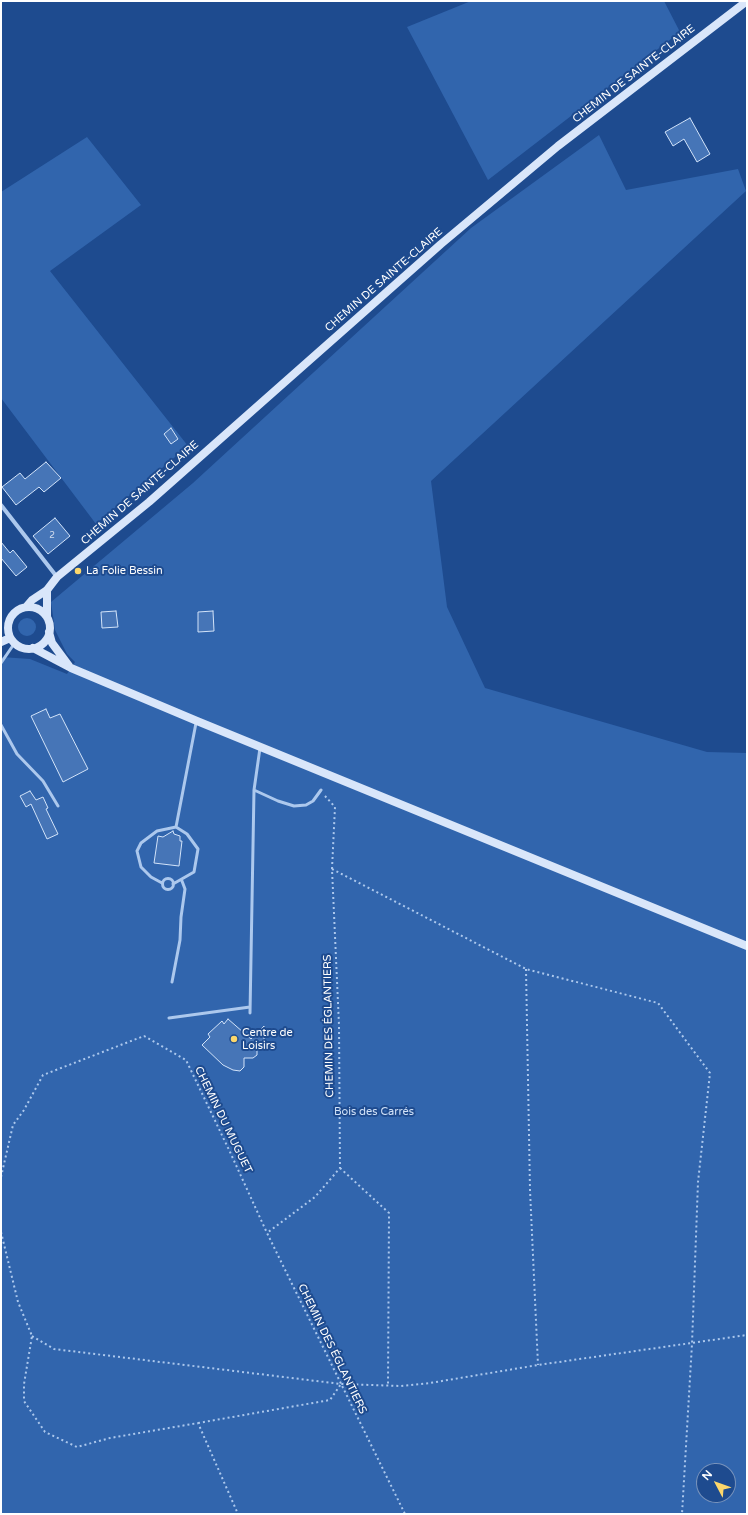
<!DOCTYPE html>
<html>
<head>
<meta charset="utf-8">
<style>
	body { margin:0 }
	#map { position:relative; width:748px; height:1515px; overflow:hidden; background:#1e4b8f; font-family:"Varela Round",sans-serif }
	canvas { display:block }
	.frame { position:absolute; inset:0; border:2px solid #fff; pointer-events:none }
	.north { position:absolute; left:696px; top:1463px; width:40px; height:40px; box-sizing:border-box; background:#1e4b8f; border:1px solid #7893bc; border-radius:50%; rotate:311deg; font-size:11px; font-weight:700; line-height:16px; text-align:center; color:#fff }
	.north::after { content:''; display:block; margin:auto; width:14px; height:18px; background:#fcd76b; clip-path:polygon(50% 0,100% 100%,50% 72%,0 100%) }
</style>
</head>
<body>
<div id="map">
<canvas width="748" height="1515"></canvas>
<div class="frame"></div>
<div class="north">N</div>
</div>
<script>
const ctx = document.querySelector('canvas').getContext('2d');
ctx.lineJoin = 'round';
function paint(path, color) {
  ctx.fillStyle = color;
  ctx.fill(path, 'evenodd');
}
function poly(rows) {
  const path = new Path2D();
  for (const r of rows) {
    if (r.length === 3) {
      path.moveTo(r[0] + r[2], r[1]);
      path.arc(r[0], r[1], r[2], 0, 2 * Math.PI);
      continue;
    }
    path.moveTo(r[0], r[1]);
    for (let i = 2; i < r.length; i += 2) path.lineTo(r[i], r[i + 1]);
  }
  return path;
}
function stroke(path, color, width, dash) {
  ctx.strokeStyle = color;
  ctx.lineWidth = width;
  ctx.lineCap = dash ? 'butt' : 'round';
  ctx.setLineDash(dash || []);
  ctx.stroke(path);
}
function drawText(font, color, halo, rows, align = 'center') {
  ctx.font = font + ' "Varela Round",sans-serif';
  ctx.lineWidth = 4;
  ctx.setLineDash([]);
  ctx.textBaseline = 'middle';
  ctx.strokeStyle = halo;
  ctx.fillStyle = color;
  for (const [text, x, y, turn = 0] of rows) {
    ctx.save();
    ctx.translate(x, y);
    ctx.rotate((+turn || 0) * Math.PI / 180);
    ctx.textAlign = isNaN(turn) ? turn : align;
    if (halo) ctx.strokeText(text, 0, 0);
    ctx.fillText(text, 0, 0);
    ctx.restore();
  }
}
paint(poly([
	[471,1,664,1,680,32,488,180,407,27],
	[599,135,626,190,738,169,746,191,431,481,447,607,485,688,707,752,747,753,747,1514,1,1514,1,657,30,659,67,674,75,662,67,654,55,630,51,602,193,483,471,228],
	[704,1471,728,1471,728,1495,704,1495],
	[87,137,141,205,50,271,188,446,96,524,1,398,1,192],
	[27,627,9]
]), '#3165ad');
const building = poly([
	[690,118,710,154,697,162,684,139,673,146,665,132,690,118],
	[171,428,178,439,171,444,164,434,171,428],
	[46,462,61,478,44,492,39,487,16,505,2,487,20,473,25,479,46,462],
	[55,518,70,536,48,554,33,536,55,518],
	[1,542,10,553,13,550,27,567,16,576,1,558,1,542],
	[116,611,118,627,102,628,101,612,116,611],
	[213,611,214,631,198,632,198,612,213,611],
	[46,709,50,718,60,714,88,769,63,782,31,716,46,709],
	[30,791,36,800,43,797,48,808,46,809,58,834,47,839,31,804,26,807,20,796,30,791],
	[173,831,174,834,180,836,180,841,182,841,179,866,154,863,158,836,163,837,173,831],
	[228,1019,251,1039,264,1026,264,1046,257,1047,257,1055,253,1058,244,1058,244,1067,240,1071,233,1070,223,1065,202,1045,210,1037,208,1034,222,1021,224,1024,228,1019]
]);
paint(building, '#4675b7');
stroke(building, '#d2e3f9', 1);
stroke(poly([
	[325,796,335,807,332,869,339,1025,340,1168,315,1197,267,1233,405,1514],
	[332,869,526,969,658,1003,710,1073,698,1182,692,1344,682,1514],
	[526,969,530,1190,538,1365],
	[340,1168,389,1213,388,1385],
	[1,1177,13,1125,24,1110,43,1075,144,1036,186,1060,230,1152,267,1233],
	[1,1232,18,1302,32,1336,24,1384,24,1401,45,1432,77,1447,110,1438,198,1423,238,1514],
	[32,1336,54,1349,341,1384,401,1386,430,1383,538,1365,747,1335],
	[198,1423,330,1400,341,1384]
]), '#acc8ed', 2, [2, 3]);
stroke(poly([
	[1,663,14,644],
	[1,725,17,754,43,781,58,806],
	[254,790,278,801,294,806,306,805,313,801,321,790],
	[176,827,196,723],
	[168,884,5.5],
	[162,883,151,877,141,867,137,851,141,843,157,831,176,827,187,834,198,849,194,872,173,884],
	[172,982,180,940,181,917,185,889,182,881],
	[250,1013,254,790,260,748],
	[169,1018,250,1007]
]), '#acc8ed', 3);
stroke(poly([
	[1,505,57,577]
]), '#acc8ed', 4);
stroke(poly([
	[26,607,32,600,47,590,57,577,149,502,441,244,558,146,747,1],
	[29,628,21],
	[47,617,47,590],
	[49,632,52,643,69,666],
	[1,642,10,638],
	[33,648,71,668,197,721,747,946]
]), '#d9e6fa', 8);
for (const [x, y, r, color] of [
	[78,571,4,"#fcd76b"],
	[234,1039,4,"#fcd76b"]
]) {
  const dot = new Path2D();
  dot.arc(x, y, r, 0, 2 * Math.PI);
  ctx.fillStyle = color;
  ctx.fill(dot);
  stroke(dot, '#1e4b8f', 1.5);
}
drawText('9px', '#d1dced', null, [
	["2",52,536]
]);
drawText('11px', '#fff', '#1e4b8f', [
	["CHEMIN DE SAINTE-CLAIRE",634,74,-38],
	["CHEMIN DE SAINTE-CLAIRE",384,280,-41],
	["CHEMIN DE SAINTE-CLAIRE",140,493,-41],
	["CHEMIN DES ÉGLANTIERS",329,1026,-91],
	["CHEMIN DU MUGUET",223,1120,64],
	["CHEMIN DES ÉGLANTIERS",332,1349,64]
]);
drawText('11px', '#fff', '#1e4b8f', [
	["La Folie Bessin",86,571],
	["Centre de",242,1033],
	["Loisirs",242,1046]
], 'left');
drawText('11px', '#d2e3f9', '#1e4b8f', [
	["Bois des Carrés",374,1112]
]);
</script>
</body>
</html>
